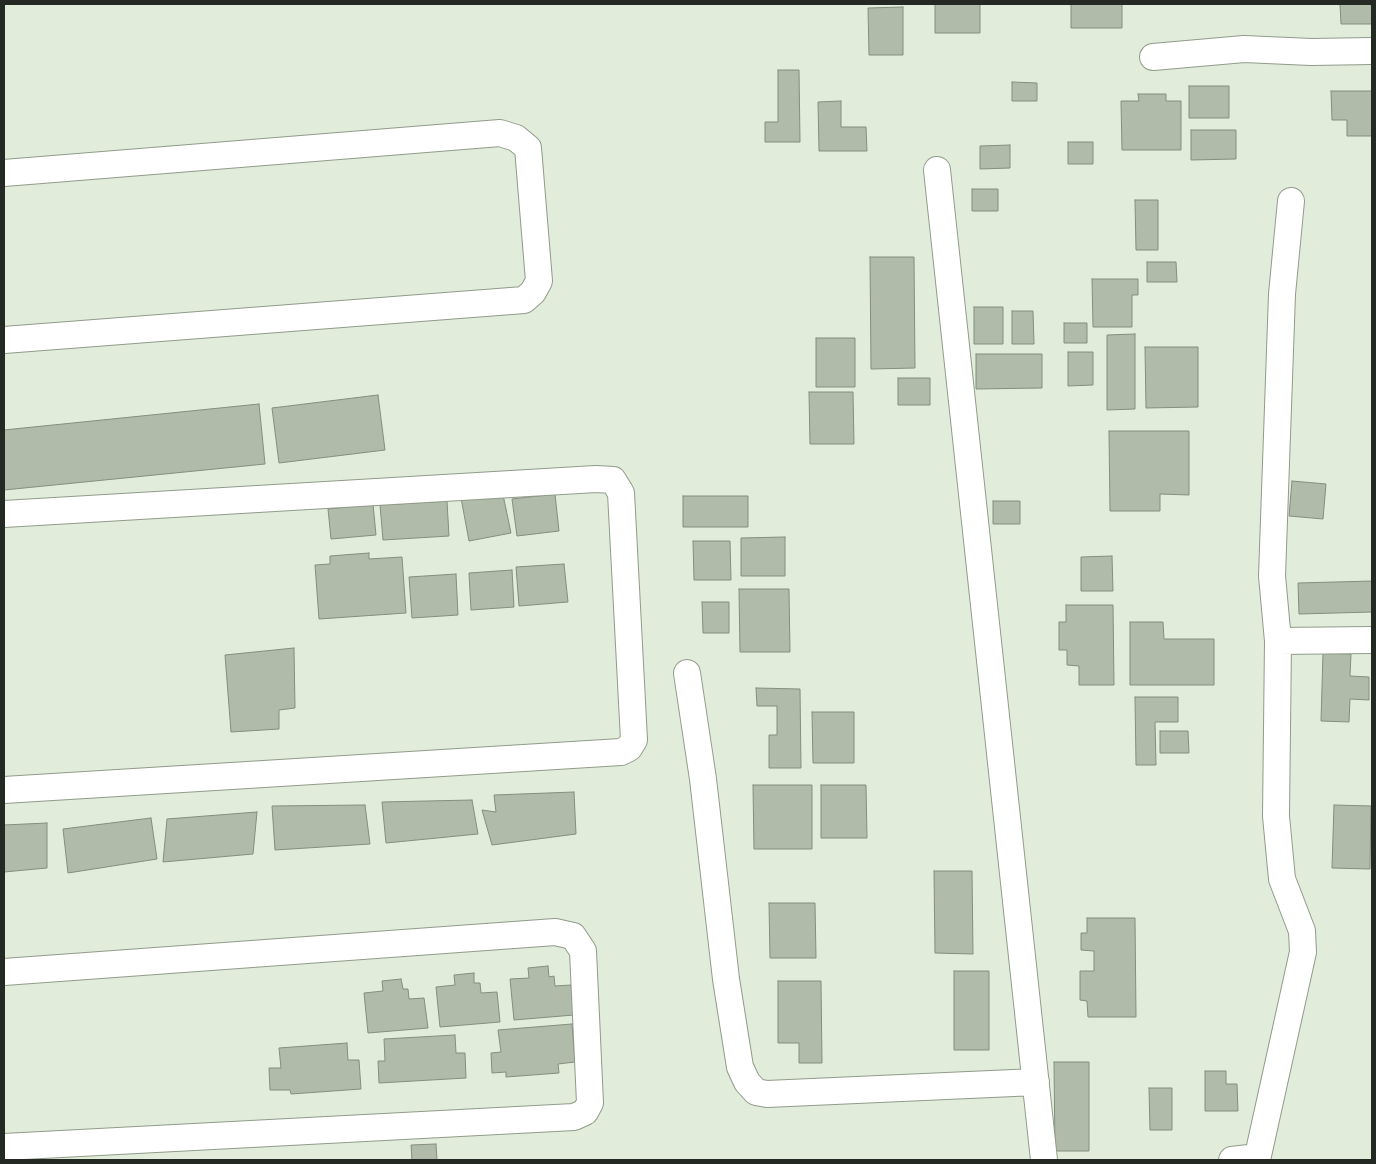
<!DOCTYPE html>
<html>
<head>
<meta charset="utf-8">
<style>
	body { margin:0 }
	#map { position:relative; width:1376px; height:1164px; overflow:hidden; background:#e1ecda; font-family:Overpass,sans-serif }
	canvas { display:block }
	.frame { position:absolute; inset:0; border:5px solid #252923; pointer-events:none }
</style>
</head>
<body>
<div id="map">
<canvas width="1376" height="1164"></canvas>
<div class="frame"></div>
</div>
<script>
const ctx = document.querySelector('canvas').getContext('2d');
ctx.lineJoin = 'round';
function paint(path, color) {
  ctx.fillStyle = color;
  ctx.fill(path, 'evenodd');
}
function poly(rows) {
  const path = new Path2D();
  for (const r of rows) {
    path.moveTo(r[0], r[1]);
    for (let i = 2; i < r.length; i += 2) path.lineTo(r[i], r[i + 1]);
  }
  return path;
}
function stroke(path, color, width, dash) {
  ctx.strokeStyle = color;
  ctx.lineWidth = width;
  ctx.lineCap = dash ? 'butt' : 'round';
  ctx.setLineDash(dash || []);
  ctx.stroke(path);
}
const building = poly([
	[935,4,980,4,980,33,935,33,935,4],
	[1071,4,1122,4,1122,28,1071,28,1071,4],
	[1340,4,1372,4,1372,24,1341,24,1340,4],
	[903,7,903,55,869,55,868,8,903,7],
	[778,70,799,70,800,142,765,142,765,122,778,122,778,70],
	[1012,82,1037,83,1037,101,1012,101,1012,82],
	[1189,86,1229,86,1229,118,1189,118,1189,86],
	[1331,91,1372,91,1372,136,1347,136,1347,120,1332,120,1331,91],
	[1138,94,1166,94,1166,101,1181,101,1181,150,1122,150,1121,101,1139,101,1138,94],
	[841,101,841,127,866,127,867,151,819,151,818,102,841,101],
	[1191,130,1236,130,1236,159,1191,160,1191,130],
	[1068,142,1093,142,1093,164,1068,164,1068,142],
	[1010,145,1010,168,980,169,980,146,1010,145],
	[972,189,998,189,998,211,972,211,972,189],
	[1135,200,1158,200,1158,250,1136,250,1135,200],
	[870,257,914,257,915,368,871,369,870,257],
	[1147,262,1176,262,1177,282,1147,282,1147,262],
	[1092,279,1138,279,1138,295,1132,295,1132,327,1093,327,1092,279],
	[974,307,1003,307,1003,344,974,344,974,307],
	[1012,311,1033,311,1034,344,1012,344,1012,311],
	[1064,323,1087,323,1087,343,1064,343,1064,323],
	[1135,334,1135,409,1107,410,1107,335,1135,334],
	[816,338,855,338,855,387,816,387,816,338],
	[1145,347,1198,347,1198,407,1146,408,1145,347],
	[1068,352,1093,352,1093,385,1068,386,1068,352],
	[976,354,1042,354,1042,388,976,389,976,354],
	[898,378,930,378,930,405,898,405,898,378],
	[809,392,853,392,854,444,810,444,809,392],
	[378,395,385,450,279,463,272,408,378,395],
	[259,404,265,464,4,490,4,430,259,404],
	[1109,431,1189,431,1189,495,1160,494,1160,511,1110,511,1109,431],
	[1292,481,1326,484,1323,519,1289,516,1292,481],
	[502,490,511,533,469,541,461,498,502,490],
	[555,494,559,531,517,536,512,499,555,494],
	[683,496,748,496,748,527,683,527,683,496],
	[447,501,449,536,383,540,380,505,447,501],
	[993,501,1020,501,1020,524,993,524,993,501],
	[373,504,376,535,331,539,328,509,373,504],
	[785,537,785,576,741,576,741,538,785,537],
	[693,541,730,541,731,580,694,580,693,541],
	[369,553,369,559,402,557,406,613,319,619,315,565,330,564,330,556,369,553],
	[1112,556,1113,591,1081,591,1081,557,1112,556],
	[564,564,568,602,519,606,516,567,564,564],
	[512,570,514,607,471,610,469,573,512,570],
	[456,574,458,615,412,618,409,577,456,574],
	[1372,581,1372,612,1299,614,1298,583,1372,581],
	[739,589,789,589,790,652,740,652,739,589],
	[702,602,729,602,729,633,703,633,702,602],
	[1066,605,1113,605,1114,685,1079,685,1079,666,1067,665,1067,650,1059,650,1059,622,1066,622,1066,605],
	[1130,622,1163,622,1164,639,1214,639,1214,685,1130,685,1130,622],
	[294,648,295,708,279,710,279,729,231,732,225,655,294,648],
	[1323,653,1351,654,1350,676,1369,677,1369,700,1350,699,1349,722,1321,721,1323,653],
	[756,688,800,689,801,768,769,768,769,735,777,735,777,706,757,706,756,688],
	[1135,697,1178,697,1178,722,1155,722,1156,765,1136,765,1135,697],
	[812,712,854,712,854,763,813,763,812,712],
	[1160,731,1188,731,1189,753,1160,753,1160,731],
	[753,785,812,785,812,849,754,849,753,785],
	[821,785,866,785,867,838,821,838,821,785],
	[574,792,576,834,492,845,482,810,496,812,494,795,574,792],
	[472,800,478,834,386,843,382,802,472,800],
	[365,805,370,844,275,850,272,806,365,805],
	[1334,805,1371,806,1370,869,1332,868,1334,805],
	[257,812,253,854,163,862,167,819,257,812],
	[151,818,157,859,68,873,63,829,151,818],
	[47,823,47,868,4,872,4,825,47,823],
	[934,871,972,871,973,954,935,953,934,871],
	[769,903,815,903,816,958,770,958,769,903],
	[1087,918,1135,918,1136,1017,1088,1017,1087,1001,1080,1000,1080,971,1094,971,1094,951,1081,950,1081,933,1087,933,1087,918],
	[548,966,549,977,554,976,555,986,571,985,574,1015,514,1020,510,979,529,978,528,968,548,966],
	[954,971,989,971,989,1050,954,1050,954,971],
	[474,973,474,983,480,983,481,993,497,992,500,1022,440,1027,436,987,455,985,454,975,474,973],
	[401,979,403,989,408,989,409,999,424,998,428,1028,368,1033,364,993,383,991,382,981,401,979],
	[778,981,821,981,822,1063,799,1063,799,1043,778,1043,778,981],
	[572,1024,575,1062,558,1064,559,1073,506,1077,506,1072,492,1073,491,1053,501,1052,498,1030,572,1024],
	[455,1035,456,1053,465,1053,466,1078,379,1083,378,1061,385,1061,384,1039,455,1035],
	[347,1043,348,1060,359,1060,361,1089,291,1094,290,1090,270,1090,269,1068,281,1068,279,1048,347,1043],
	[1054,1062,1089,1062,1089,1151,1055,1151,1054,1062],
	[1205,1071,1226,1071,1226,1084,1237,1084,1238,1111,1205,1111,1205,1071],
	[1149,1088,1172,1088,1172,1130,1150,1130,1149,1088],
	[436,1144,437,1160,412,1160,411,1145,436,1144]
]);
paint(building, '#b0bbaa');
stroke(building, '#848e7e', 1);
const street = poly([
	[1153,57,1244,49,1311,52,1372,51],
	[937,170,1044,1160],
	[4,173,500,133,516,138,528,148,539,281,533,292,524,300,4,340],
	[4,514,596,479,613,480,621,493,634,740,629,748,621,752,4,790],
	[1278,641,1372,640],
	[687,673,703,779,726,979,740,1067,747,1082,756,1092,767,1094,1036,1082],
	[4,972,555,932,573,936,583,951,590,1103,585,1112,574,1117,4,1147],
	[1232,1160,1257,1157],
	[1257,1160,1303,952,1302,931,1282,879,1276,816,1278,641,1272,576,1282,294,1291,201]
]);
stroke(street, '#919b8a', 28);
stroke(street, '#fff', 26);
</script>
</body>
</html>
